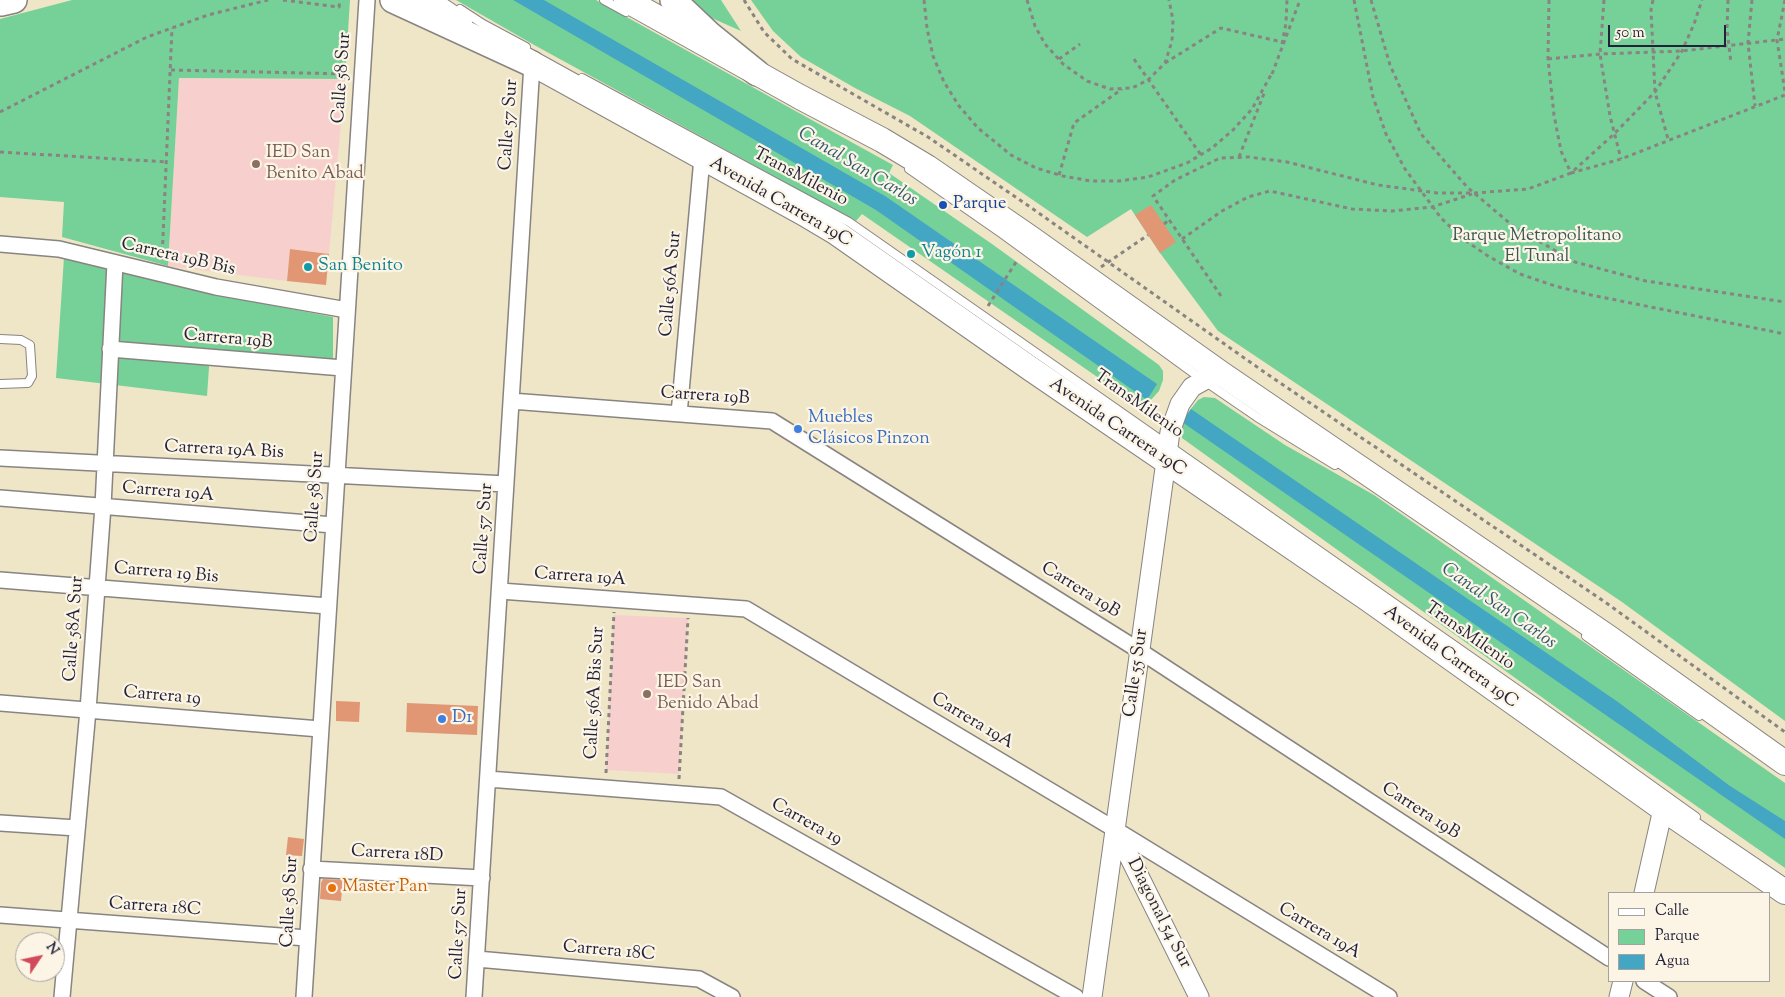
<!DOCTYPE html>
<html>
<head>
<meta charset="utf-8">
<style>
	body { margin:0 }
	#map { position:relative; width:1785px; height:997px; overflow:hidden; background:#efe5c7; font-family:"Sorts Mill Goudy",serif }
	canvas { display:block }
	.legend { position:absolute; left:1608px; top:892px; width:162px; height:90px; box-sizing:border-box; background:#fcf5e5; border:1px solid #a5a1a1; margin:0; padding:6px 9px; list-style:none; font-size:15px; color:#22223b }
	.legend li { display:flex; align-items:center; gap:10px; height:25px }
	.legend b { width:25px; border:1px solid #a5a1a1 }
	.north { position:absolute; left:15px; top:932px; width:50px; height:50px; box-sizing:border-box; background:#fcf5e5; border:1px solid #a5a1a1; border-radius:50%; rotate:56deg; font-size:14px; font-weight:700; line-height:20px; text-align:center; color:#22223b }
	.north::after { content:''; display:block; margin:auto; width:18px; height:22px; background:#d1495b; clip-path:polygon(50% 0,100% 100%,50% 72%,0 100%) }
	.scale { position:absolute; left:1608px; top:25px; width:118px; height:22px; box-sizing:border-box; border:2px solid #22223b; border-top:0; padding-left:6px; font-size:15px; line-height:18px; white-space:nowrap; color:#22223b; -webkit-text-stroke:4px #fcf5e5; paint-order:stroke }
</style>
</head>
<body>
<div id="map">
<canvas width="1785" height="997"></canvas>
<ul class="legend">
<li><b style="height:6px;background:#fff"></b>Calle</li>
<li><b style="height:14px;background:#76d198"></b>Parque</li>
<li><b style="height:14px;background:#43a7c3"></b>Agua</li>
</ul>
<div class="north">N</div>
<div class="scale">50 m</div>
</div>
<script>
const ctx = document.querySelector('canvas').getContext('2d');
ctx.lineJoin = 'round';
function paint(path, color) {
  ctx.fillStyle = color;
  ctx.fill(path, 'evenodd');
}
function poly(rows) {
  const path = new Path2D();
  for (const r of rows) {
    path.moveTo(r[0], r[1]);
    for (let i = 2; i < r.length; i += 2) path.lineTo(r[i], r[i + 1]);
  }
  return path;
}
function stroke(path, color, width, dash) {
  ctx.strokeStyle = color;
  ctx.lineWidth = width;
  ctx.lineCap = dash ? 'butt' : 'round';
  ctx.setLineDash(dash || []);
  ctx.stroke(path);
}
function drawText(font, color, halo, rows, align = 'center') {
  ctx.font = font + ' "Sorts Mill Goudy",serif';
  ctx.lineWidth = 4.5;
  ctx.setLineDash([]);
  ctx.textBaseline = 'middle';
  ctx.strokeStyle = halo;
  ctx.fillStyle = color;
  for (const [text, x, y, turn = 0] of rows) {
    ctx.save();
    ctx.translate(x, y);
    ctx.rotate((+turn || 0) * Math.PI / 180);
    ctx.textAlign = isNaN(turn) ? turn : align;
    if (halo) ctx.strokeText(text, 0, 0);
    ctx.fillText(text, 0, 0);
    ctx.restore();
  }
}
paint(poly([
	[179,78,345,79,329,254,290,249,287,281,168,266],
	[614,615,688,618,679,774,606,770]
]), '#f7d0cd');
paint(poly([
	[72,0,350,0,345,79,179,78,168,266,62,237,64,202,0,197,0,19],
	[456,0,596,0,853,143,893,165,889,173,992,244,1159,365,1163,371,1163,380,1159,391,1150,401,1140,405,1132,401,862,214,856,221,536,46],
	[687,0,721,0,741,31,705,15],
	[751,0,1785,0,1785,721,1622,602,1218,331,1160,253,1131,209,1087,237,910,116,855,88,801,57,773,31],
	[64,257,119,269,203,292,333,317,333,362,210,353,207,396,56,378],
	[1204,397,1215,398,1285,445,1374,495,1785,783,1785,868,1575,721,1182,438,1182,423,1186,415,1198,400]
]), '#76d198');
paint(poly([
	[513,0,544,0,885,196,1157,384,1147,400,876,210],
	[1191,409,1618,702,1730,786,1785,821,1785,839,1182,422]
]), '#43a7c3');
paint(poly([
	[1151,205,1176,242,1160,253,1135,215],
	[290,249,329,254,326,285,287,281],
	[336,701,360,702,359,722,336,721],
	[407,703,478,706,477,735,406,732],
	[288,837,304,839,302,856,286,855],
	[323,879,343,880,341,901,320,899,321,883]
]), '#e19674');
const service = poly([
	[604,0,626,12],
	[460,9,483,24,526,47],
	[582,78,849,222,1537,703,1696,817],
	[909,169,1001,233,1203,380,1257,417,1335,465],
	[0,339,21,340,30,345,32,376,28,383,0,384],
	[1586,636,1699,716]
]);
const minor = poly([
	[0,244,59,249,216,287,347,310],
	[110,349,343,368],
	[511,401,772,421,1140,651,1609,958],
	[679,414,702,158],
	[0,458,506,484],
	[0,498,333,525],
	[0,580,328,606],
	[500,591,746,609,1116,830,1389,997],
	[0,703,320,729],
	[488,779,721,797,1076,997],
	[0,823,77,828],
	[311,869,482,878],
	[0,915,307,938],
	[477,959,699,979,732,997],
	[1644,981,1669,997],
	[62,997,88,710,103,506,115,263],
	[304,997,367,0],
	[474,997,532,64]
]);
const tertiary = poly([
	[1116,830,1199,997],
	[1644,893,1663,809],
	[1092,997,1170,432,1180,404,1192,387,1210,377,1222,374],
	[1619,997,1623,981]
]);
const primary = poly([
	[426,0,460,23],
	[626,0,800,97,882,140,927,167,1029,237,1222,374,1608,637,1785,763],
	[515,54,803,213,835,232,1031,369,1368,599,1663,809,1785,892]
]);
const trunk = poly([
	[393,0,532,64],
	[673,0,710,35,757,73],
	[1,3,14,0]
]);
stroke(service, '#888481', 10);
stroke(minor, '#888481', 18);
stroke(tertiary, '#888481', 21);
stroke(primary, '#888481', 26);
stroke(trunk, '#888481', 28);
stroke(poly([
	[283,0,339,7,340,0],
	[744,0,764,32,792,59,928,137,1033,209,1267,374,1605,602,1785,732],
	[924,0,927,28,933,56,944,82,959,106,978,128,1011,155,1036,168,1063,176,1091,181,1119,181,1148,177,1187,163,1212,148,1233,130,1252,109,1272,73],
	[1027,0,1035,26,1045,44,1063,64,1087,81,1110,89,1132,88,1148,80,1165,63,1172,41,1173,20,1169,0],
	[1354,0,1373,97,1386,134,1405,169,1441,218,1463,239,1488,256,1520,274,1555,286,1591,295,1785,334],
	[1371,0,1390,65,1421,134,1467,187,1513,226,1575,262,1646,281,1785,302],
	[1549,0,1548,59,1554,115,1561,151,1571,173,1621,159,1785,95],
	[1604,0,1600,54,1610,116,1621,159],
	[1653,0,1651,10,1655,92,1668,139],
	[1728,0,1727,29,1731,63],
	[1752,0,1748,43,1755,106],
	[1785,0,1777,40,1785,92],
	[1282,44,1286,23,1287,0],
	[1059,59,1080,44],
	[1134,59,1201,155],
	[1548,59,1600,54,1682,51,1785,39],
	[1165,63,1221,28,1282,42],
	[171,70,347,74],
	[1272,74,1300,0],
	[0,112,147,37,208,15,268,0],
	[0,152,167,162],
	[1239,157,1265,91],
	[1059,175,1074,123,1122,89],
	[1164,224,1169,220],
	[1182,239,1222,211,1248,197,1270,191,1352,209,1392,211,1432,207,1472,194],
	[162,260,172,28],
	[1101,267,1148,235],
	[1221,296,1153,196,1175,180,1220,158,1249,157,1287,162,1378,185,1437,193,1475,193,1528,189,1571,173,1613,135,1655,92,1682,51,1694,24,1702,0],
	[988,306,1018,259],
	[606,773,614,612],
	[679,779,688,618]
]), '#888481', 3, [4, 4]);
stroke(service, '#fff', 8);
stroke(minor, '#fff', 15);
stroke(tertiary, '#fff', 19);
stroke(primary, '#fff', 24);
stroke(trunk, '#fff', 25);
for (const [x, y, r, color] of [
	[256,164,5,"#8d6e63"],
	[943,205,5,"#1a4fb4"],
	[911,254,5,"#0f9aa8"],
	[308,267,5,"#0f9aa8"],
	[798,429,5,"#3f7fe0"],
	[647,694,5,"#8d6e63"],
	[442,719,5,"#3f7fe0"],
	[332,888,5,"#e8710a"]
]) {
  const dot = new Path2D();
  dot.arc(x, y, r, 0, 2 * Math.PI);
  ctx.fillStyle = color;
  ctx.fill(dot);
  stroke(dot, '#fcf5e5', 2);
}
drawText('18px', '#22223b', '#fcf5e5', [
	["Calle 58 Sur",343,78,-86],
	["Calle 57 Sur",510,125,-86],
	["TransMilenio",800,178,28],
	["Avenida Carrera 19C",780,203,30],
	["Carrera 19B Bis",178,258,13],
	["Calle 56A Sur",672,284,-85],
	["Carrera 19B",228,340,5],
	["Carrera 19B",705,397,4],
	["TransMilenio",1138,405,35],
	["Avenida Carrera 19C",1117,428,34],
	["Carrera 19A Bis",224,451,3],
	["Carrera 19A",168,493,5],
	["Calle 58 Sur",316,497,-86],
	["Calle 57 Sur",485,529,-86],
	["Carrera 19 Bis",166,574,5],
	["Carrera 19A",580,578,4],
	["Carrera 19B",1080,591,32],
	["Calle 58A Sur",75,629,-86],
	["TransMilenio",1469,637,35],
	["Avenida Carrera 19C",1450,658,36],
	["Calle 55 Sur",1137,673,-82],
	["Calle 56A Bis Sur",596,693,-87],
	["Carrera 19",162,697,5],
	["Carrera 19A",972,722,31],
	["Carrera 19B",1420,812,33],
	["Carrera 19",806,823,29],
	["Carrera 18D",397,855,3],
	["Calle 58 Sur",291,902,-87],
	["Carrera 18C",155,908,4],
	["Diagonal 54 Sur",1158,914,63],
	["Carrera 19A",1319,932,31],
	["Calle 57 Sur",460,934,-87],
	["Carrera 18C",609,952,5]
]);
drawText('18px', '#785e54', '#fcf5e5', [
	["IED San",266,154],
	["Benito Abad",266,175],
	["IED San",657,684],
	["Benido Abad",657,705]
], 'left');
drawText('18px', '#164399', '#fcf5e5', [
	["Parque",953,205]
], 'left');
drawText('18px', '#3b5757', '#fcf5e5', [
	["Parque Metropolitano",1537,237],
	["El Tunal",1537,258]
]);
drawText('18px', '#0d838f', '#fcf5e5', [
	["Vagón 1",921,254],
	["San Benito",318,267]
], 'left');
drawText('18px', '#366cbe', '#fcf5e5', [
	["Muebles",808,419],
	["Clásicos Pinzon",808,440],
	["D1",452,719]
], 'left');
drawText('18px', '#c56008', '#fcf5e5', [
	["Master Pan",342,888]
], 'left');
drawText('italic 19px', '#2f5771', '#fcf5e5', [
	["Canal San Carlos",857,168,31],
	["Canal San Carlos",1498,607,35]
]);
</script>
</body>
</html>
